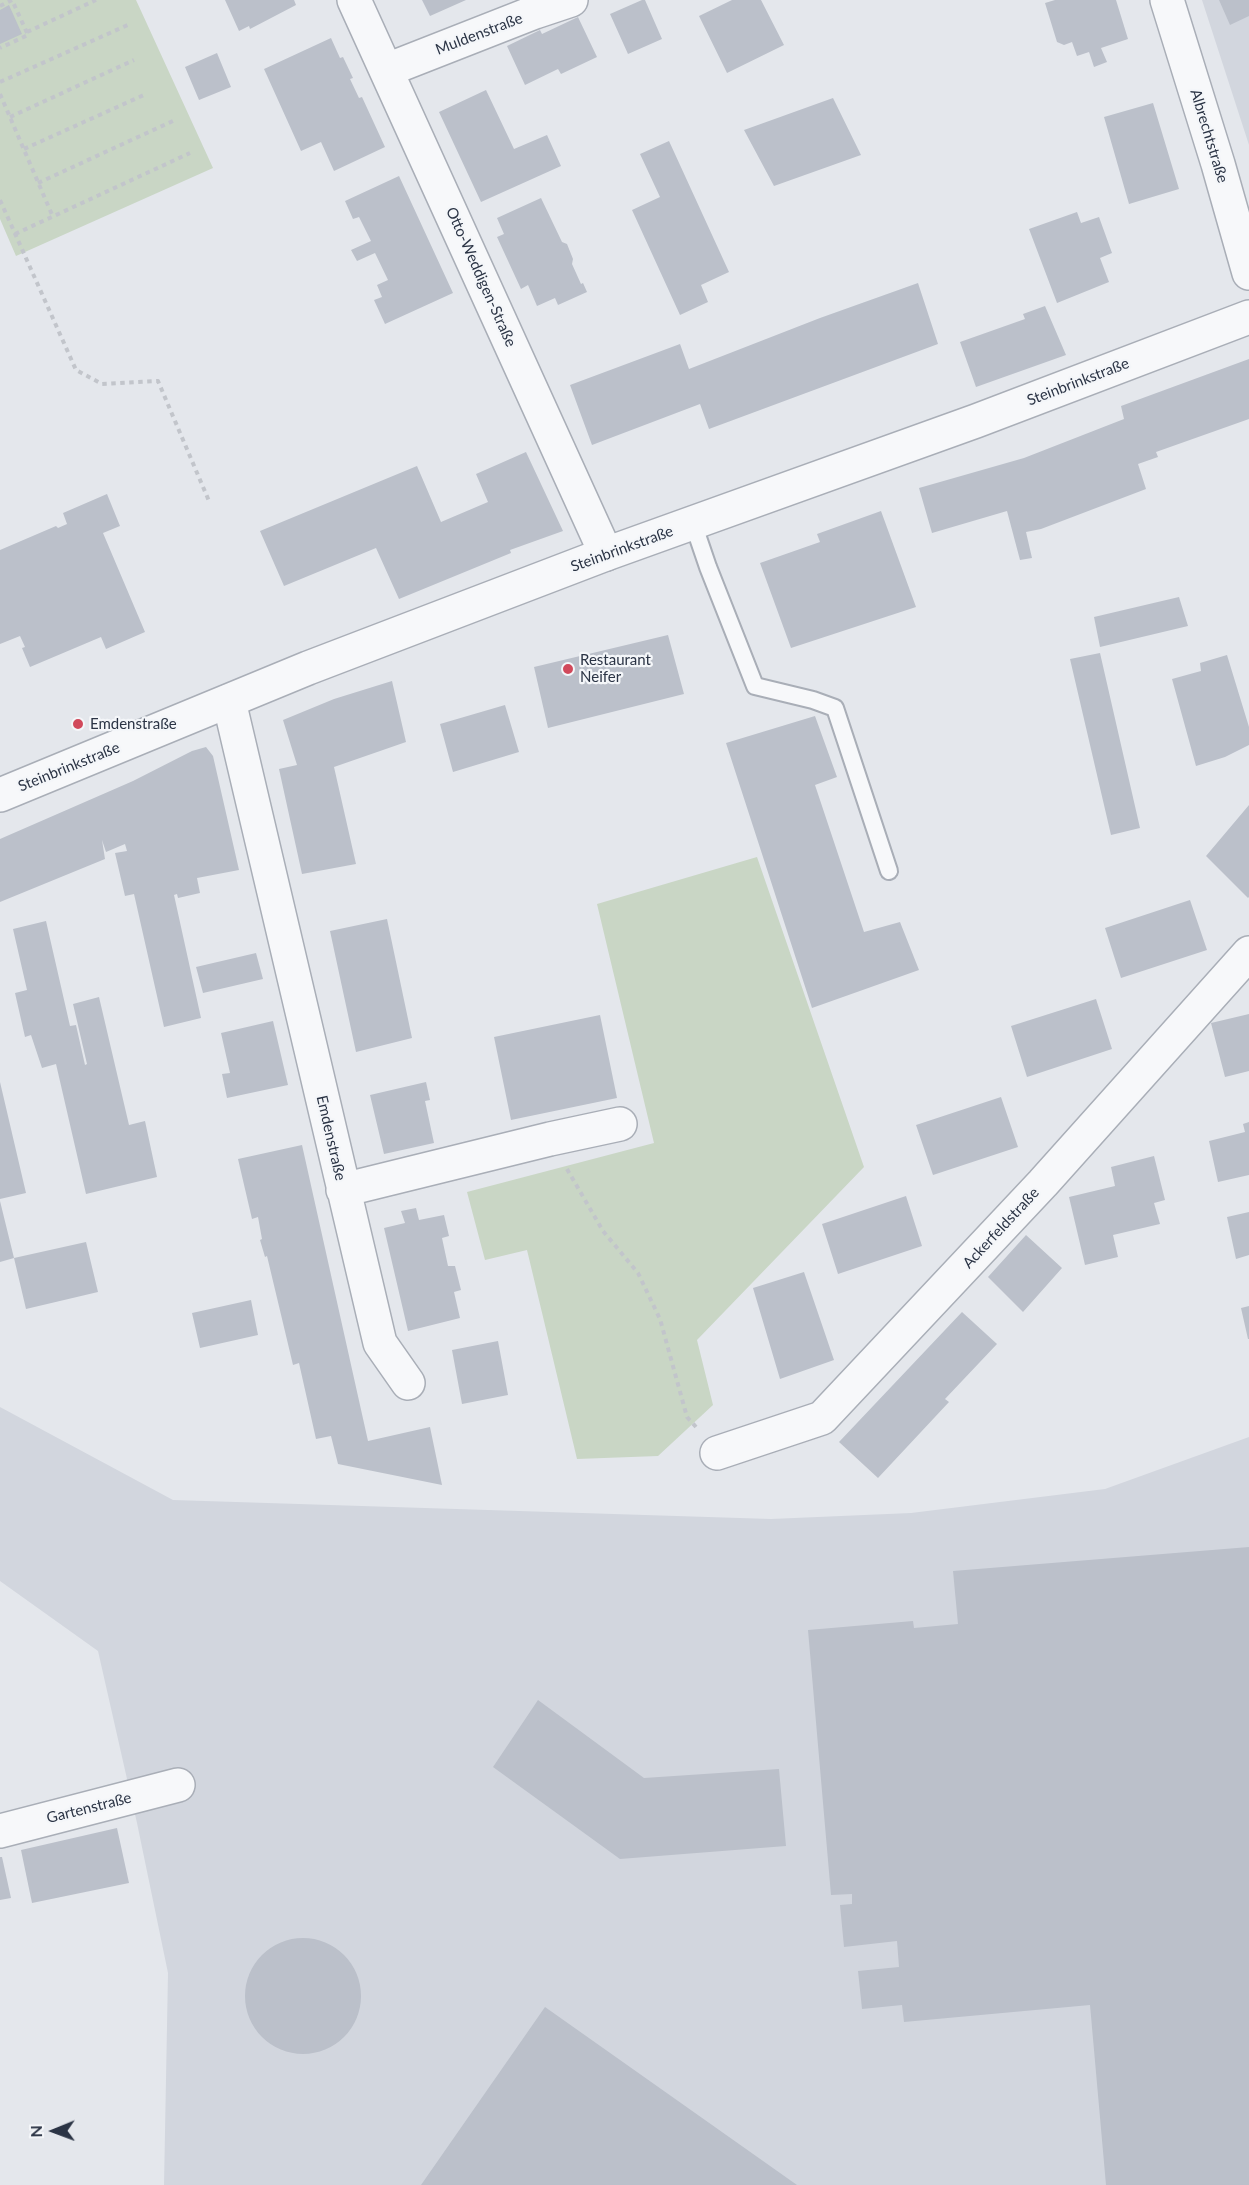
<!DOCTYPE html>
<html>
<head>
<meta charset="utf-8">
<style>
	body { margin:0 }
	#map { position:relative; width:1249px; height:2185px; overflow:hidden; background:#e4e7ec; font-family:Lato,sans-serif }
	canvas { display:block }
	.north { position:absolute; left:24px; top:2101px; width:60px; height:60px; -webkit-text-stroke:4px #f4f6f9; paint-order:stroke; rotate:269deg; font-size:16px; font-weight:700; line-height:24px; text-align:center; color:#2b3445 }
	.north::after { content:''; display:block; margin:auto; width:21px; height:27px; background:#2b3445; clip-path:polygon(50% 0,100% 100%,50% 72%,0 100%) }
</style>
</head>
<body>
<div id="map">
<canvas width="1249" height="2185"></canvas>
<div class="north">N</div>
</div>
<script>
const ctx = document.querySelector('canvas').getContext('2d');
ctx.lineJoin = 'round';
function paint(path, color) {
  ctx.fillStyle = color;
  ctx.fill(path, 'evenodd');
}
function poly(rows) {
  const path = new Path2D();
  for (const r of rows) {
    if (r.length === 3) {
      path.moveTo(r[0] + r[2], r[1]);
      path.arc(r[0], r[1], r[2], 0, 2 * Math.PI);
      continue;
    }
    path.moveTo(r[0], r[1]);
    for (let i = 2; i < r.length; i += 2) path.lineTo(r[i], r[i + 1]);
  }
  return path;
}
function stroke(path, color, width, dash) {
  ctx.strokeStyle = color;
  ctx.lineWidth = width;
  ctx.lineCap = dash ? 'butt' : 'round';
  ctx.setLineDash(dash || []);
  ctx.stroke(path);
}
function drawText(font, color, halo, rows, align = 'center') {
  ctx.font = font + ' Lato,sans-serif';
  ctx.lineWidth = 4.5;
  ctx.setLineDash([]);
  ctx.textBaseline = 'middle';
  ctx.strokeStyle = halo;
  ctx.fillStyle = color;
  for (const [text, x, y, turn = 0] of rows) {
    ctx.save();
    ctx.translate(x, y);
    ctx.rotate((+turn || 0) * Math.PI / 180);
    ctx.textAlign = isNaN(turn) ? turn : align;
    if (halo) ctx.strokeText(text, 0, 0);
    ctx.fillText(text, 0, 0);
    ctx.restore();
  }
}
paint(poly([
	[1202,0,1249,0,1249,145],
	[0,1407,173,1500,771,1519,911,1513,1105,1489,1249,1437,1249,2185,164,2185,168,1973,137,1823,98,1651,0,1581]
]), '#d2d6de');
paint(poly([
	[0,0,136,0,213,168,16,256,0,219],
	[757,857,864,1167,697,1340,713,1405,658,1456,577,1459,527,1250,485,1260,467,1192,654,1143,597,904]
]), '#c9d6c5');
paint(poly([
	[225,0,294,0,296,5,250,29,249,26,239,31],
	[422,0,466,0,430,16],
	[642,0,645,0,662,39,628,54,610,14],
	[732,0,761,0,784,45,727,73,699,16],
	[1055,0,1116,0,1128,39,1101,48,1107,62,1094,67,1089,52,1077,56,1072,42,1064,45,1057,42,1045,3],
	[1219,0,1249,0,1249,16,1230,25],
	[9,5,22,34,0,44,0,10],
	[578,17,597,57,561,74,558,69,525,85,507,46,540,30,542,34],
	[331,38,340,58,343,57,353,78,350,79,359,98,362,97,385,147,334,171,321,142,301,151,264,69],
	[217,53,231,87,199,100,185,67],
	[486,90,514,149,547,135,561,166,481,202,439,112],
	[833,98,861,155,774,186,744,130],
	[1153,103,1179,189,1129,204,1104,117],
	[669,141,729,272,701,285,708,302,680,315,632,210,660,197,640,154],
	[399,176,453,293,385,324,374,300,382,297,377,285,388,280,375,253,357,261,351,250,371,241,359,217,353,219,345,201],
	[541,198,562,242,567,244,573,259,572,264,581,284,583,283,587,292,558,305,555,298,537,306,528,285,521,289,497,237,504,234,497,218],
	[1077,212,1081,223,1099,217,1112,253,1100,258,1109,282,1057,303,1029,229],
	[918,283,938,344,709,429,700,404,592,445,570,385,680,344,689,369,820,318],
	[1045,306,1066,355,976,387,960,342,1025,319,1023,314],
	[1249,359,1249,419,1156,452,1158,457,1138,464,1146,489,1041,529,1026,532,1032,558,1020,560,1007,511,932,533,919,488,1024,458,1124,419,1121,406],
	[526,452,563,531,510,550,511,553,399,599,376,548,284,586,260,531,417,466,441,522,488,502,476,474],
	[107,494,120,526,103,533,145,632,106,649,101,637,30,667,22,648,25,647,20,636,0,644,0,550,56,526,58,528,67,524,63,513],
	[881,511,916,607,791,648,760,563,820,542,817,534],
	[1179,597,1188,626,1100,647,1094,617],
	[668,635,684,694,548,728,534,667],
	[1100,653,1140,828,1111,835,1070,659],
	[1227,655,1249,727,1249,745,1225,757,1196,766,1172,679,1201,671,1200,663],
	[392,681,406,742,334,767,356,864,302,874,279,769,297,765,283,720,334,699],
	[505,705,519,752,453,772,440,724],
	[815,716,837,777,815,785,864,932,900,922,919,970,812,1008,726,743],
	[206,747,213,756,239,870,197,878,200,893,178,898,177,894,174,895,201,1018,164,1027,134,894,125,896,115,853,127,851,125,844,106,852,102,840,105,859,0,902,0,839,133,781,192,751],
	[1249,805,1249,897,1248,898,1206,856],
	[1190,900,1207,950,1121,978,1105,928],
	[387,919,412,1038,356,1052,330,931],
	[46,921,70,1026,76,1025,85,1065,87,1064,73,1004,99,997,129,1125,145,1121,157,1177,86,1194,56,1064,42,1068,31,1035,25,1037,15,993,27,990,13,929],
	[256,953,263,979,203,993,196,967],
	[1096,999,1112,1049,1027,1077,1011,1026],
	[1249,1014,1249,1071,1225,1077,1211,1023],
	[600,1015,617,1098,511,1120,494,1037],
	[273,1021,288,1085,227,1098,222,1074,230,1073,221,1033],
	[0,1082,26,1193,0,1199],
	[426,1082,430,1100,425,1101,434,1143,384,1154,370,1095],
	[1001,1097,1018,1147,933,1175,916,1125],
	[1249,1122,1249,1175,1218,1182,1209,1141,1245,1132,1243,1124],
	[302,1145,368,1441,430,1427,442,1485,338,1464,331,1436,316,1439,299,1363,293,1365,267,1256,265,1257,260,1240,262,1239,258,1217,252,1219,238,1159],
	[1154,1156,1165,1200,1154,1203,1160,1224,1113,1235,1118,1257,1085,1265,1069,1197,1115,1186,1111,1167],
	[906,1196,922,1246,838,1274,822,1224],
	[0,1201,14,1258,0,1262],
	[416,1208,419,1220,444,1215,449,1236,442,1238,448,1266,455,1266,461,1290,454,1292,460,1318,408,1331,384,1228,405,1223,401,1211],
	[1249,1212,1249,1255,1236,1259,1227,1217],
	[1026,1235,1062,1268,1023,1312,988,1277],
	[86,1242,98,1292,26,1309,14,1258],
	[804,1272,834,1360,780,1379,753,1288],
	[251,1300,258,1335,200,1348,192,1313],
	[1249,1306,1249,1339,1248,1339,1241,1308],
	[962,1312,997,1344,945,1399,949,1402,878,1478,839,1442],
	[498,1341,508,1395,462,1404,452,1350],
	[1249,1547,1249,2185,1106,2185,1090,2005,904,2022,902,2005,862,2009,858,1971,899,1967,897,1941,844,1947,840,1905,852,1904,852,1894,831,1895,808,1630,913,1621,914,1628,958,1624,953,1571],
	[538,1700,644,1778,779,1769,786,1846,620,1859,493,1767],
	[117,1828,129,1883,32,1903,21,1850],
	[0,1857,2,1857,11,1898,0,1900],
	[303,1996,58],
	[545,2007,797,2185,421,2185]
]), '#bbc0ca');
const service = poly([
	[693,523,708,567,755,686,813,700,835,708,889,871]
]);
const minor = poly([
	[354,0,606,554],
	[1167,0,1218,164,1249,273],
	[387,70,535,12,571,0],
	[229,701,380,1343,408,1383],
	[343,1190,550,1139,620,1124],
	[717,1453,822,1418,1043,1183,1249,953],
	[0,1831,178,1785]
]);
const tertiary = poly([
	[0,795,308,668,606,554,976,421,1249,317]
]);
stroke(service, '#a9aeb7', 20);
stroke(minor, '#a9aeb7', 36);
stroke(tertiary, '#a9aeb7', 36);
stroke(poly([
	[0,6,12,0,28,35,0,48],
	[27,32,96,0],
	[0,82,130,24],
	[0,94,53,217],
	[10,117,134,60],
	[24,149,146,94],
	[38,183,175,120],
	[0,200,76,370,102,384,158,381,209,501],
	[15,234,190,153],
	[567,1169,603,1231,638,1273,660,1319,687,1417,696,1427]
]), '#c2c5cb', 4, [4.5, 4.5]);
stroke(service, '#f7f8fa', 16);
stroke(minor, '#f7f8fa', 33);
stroke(tertiary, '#f7f8fa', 33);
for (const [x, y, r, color] of [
	[568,669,6,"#d1495b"],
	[78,724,6,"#d1495b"]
]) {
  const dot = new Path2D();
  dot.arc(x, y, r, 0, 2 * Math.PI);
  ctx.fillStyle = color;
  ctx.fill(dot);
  stroke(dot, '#f4f6f9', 2);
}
drawText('15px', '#2b3445', '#f4f6f9', [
	["Muldenstraße",479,34,-21],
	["Albrechtstraße",1209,136,73],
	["Otto-Weddigen-Straße",481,277,66],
	["Steinbrinkstraße",1078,382,-21],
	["Steinbrinkstraße",622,549,-20],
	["Steinbrinkstraße",69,767,-22],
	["Emdenstraße",331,1138,77],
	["Ackerfeldstraße",1001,1228,-47],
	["Gartenstraße",89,1808,-14]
]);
drawText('15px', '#2b3445', '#f4f6f9', [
	["Restaurant",580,660],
	["Neifer",580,677],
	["Emdenstraße",90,724]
], 'left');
</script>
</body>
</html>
